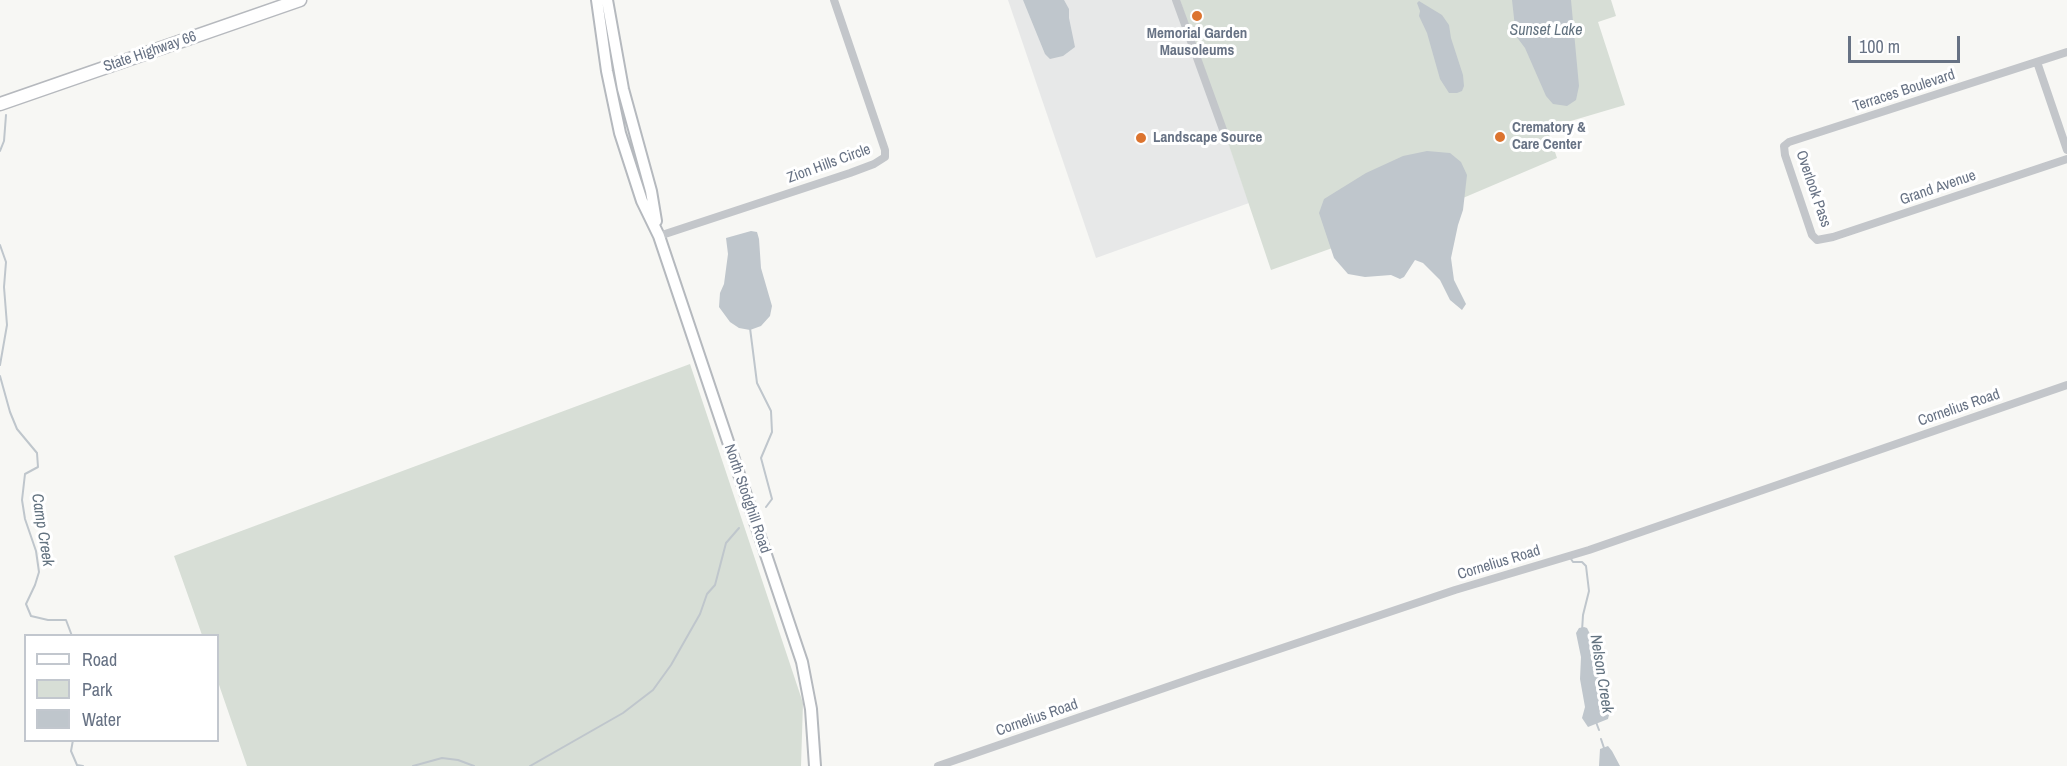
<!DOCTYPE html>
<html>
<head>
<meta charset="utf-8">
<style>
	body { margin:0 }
	#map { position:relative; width:2067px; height:766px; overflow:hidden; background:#f7f7f4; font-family:"Archivo Narrow",sans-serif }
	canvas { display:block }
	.legend { position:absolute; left:24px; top:634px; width:195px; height:108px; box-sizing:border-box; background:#fff; border:2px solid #c2c7ce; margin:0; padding:8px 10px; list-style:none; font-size:18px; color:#677284 }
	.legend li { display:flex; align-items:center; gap:12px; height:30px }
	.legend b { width:30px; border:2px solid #c2c7ce }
	.scale { position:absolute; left:1848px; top:36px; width:112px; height:27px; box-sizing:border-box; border:3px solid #677284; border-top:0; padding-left:8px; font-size:18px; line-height:21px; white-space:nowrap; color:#677284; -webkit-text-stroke:4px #fff; paint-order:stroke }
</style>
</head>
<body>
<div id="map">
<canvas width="2067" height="766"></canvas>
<ul class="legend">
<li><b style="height:8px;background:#fff"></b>Road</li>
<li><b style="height:16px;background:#d7ded6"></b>Park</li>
<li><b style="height:16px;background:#bfc6cc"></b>Water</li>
</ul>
<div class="scale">100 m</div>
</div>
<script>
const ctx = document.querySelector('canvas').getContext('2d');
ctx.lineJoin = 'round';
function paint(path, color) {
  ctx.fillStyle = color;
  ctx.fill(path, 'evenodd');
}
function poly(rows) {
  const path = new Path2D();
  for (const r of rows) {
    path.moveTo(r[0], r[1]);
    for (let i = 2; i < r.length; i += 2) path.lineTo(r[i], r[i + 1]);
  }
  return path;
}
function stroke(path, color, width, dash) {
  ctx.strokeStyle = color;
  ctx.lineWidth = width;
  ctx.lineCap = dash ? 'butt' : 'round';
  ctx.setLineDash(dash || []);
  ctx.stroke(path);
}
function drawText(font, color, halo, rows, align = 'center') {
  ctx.font = font + ' "Archivo Narrow",sans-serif';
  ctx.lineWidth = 6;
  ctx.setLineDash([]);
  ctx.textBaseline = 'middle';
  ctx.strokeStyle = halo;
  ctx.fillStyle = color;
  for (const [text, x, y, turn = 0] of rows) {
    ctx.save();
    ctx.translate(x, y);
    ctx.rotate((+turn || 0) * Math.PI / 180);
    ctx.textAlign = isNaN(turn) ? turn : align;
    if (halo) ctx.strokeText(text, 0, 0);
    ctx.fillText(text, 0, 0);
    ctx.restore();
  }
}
paint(poly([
	[1008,0,1180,0,1249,203,1096,258]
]), '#e7e8e8');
paint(poly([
	[1180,0,1611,0,1616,16,1598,22,1625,105,1547,128,1557,158,1416,218,1271,270],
	[690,364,803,703,801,766,247,766,218,682,218,636,202,635,174,556]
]), '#d7ded6');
paint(poly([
	[1023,0,1064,0,1069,9,1069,18,1075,47,1063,56,1050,59,1045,54],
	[1512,0,1571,0,1579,86,1576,100,1567,106,1553,104,1546,96,1525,48,1516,36],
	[1419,1,1442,15,1449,25,1451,38,1463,75,1464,86,1462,91,1457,93,1449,93,1440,79,1427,33,1419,16,1420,11,1417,3],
	[1427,151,1450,153,1461,162,1467,175,1463,210,1458,225,1451,258,1454,280,1466,304,1462,310,1450,300,1440,280,1423,263,1415,260,1404,277,1400,279,1391,275,1365,277,1348,274,1334,258,1319,213,1324,199,1366,173,1403,156],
	[751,231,757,232,759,239,761,268,772,306,770,316,761,326,750,330,739,328,730,322,719,307,720,293,724,284,728,254,726,238],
	[1584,627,1587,628,1592,638,1610,711,1608,719,1588,727,1582,718,1585,707,1580,679,1581,657,1576,633,1579,628],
	[1608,746,1612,751,1620,766,1599,766,1600,749]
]), '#bfc6cc');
stroke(poly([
	[0,151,4,141,6,115],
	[0,245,6,262,4,287,7,325,0,365],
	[750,328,757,383,771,411,772,432,761,458,772,499,766,507],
	[0,376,10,412,17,429,37,453,38,467,25,474,22,500,25,519,36,551,39,572,35,585,26,604,31,616,48,620,66,620,72,636],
	[1571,559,1573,562,1582,562,1586,566,1589,591,1583,615,1582,631],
	[1596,722,1599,730],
	[1601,739,1604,748],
	[73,740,71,751,77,765,83,766],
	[413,766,442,758,458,760,474,766],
	[530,766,623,713,653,690,671,665,700,614,707,594,715,585,726,543,739,528]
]), '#bfc6cc', 2);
const secondary = poly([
	[597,0,607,71,620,133,642,201,659,236,802,662,811,709,815,766],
	[607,0,623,89,651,191,656,221]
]);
const primary = poly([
	[0,104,300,0]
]);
stroke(secondary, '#b5b9be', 14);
stroke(primary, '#b6b9be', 15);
stroke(poly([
	[1176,0,1226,138],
	[2067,52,1789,142,1784,146,1785,155,1812,235,1817,240,1833,237,2067,159],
	[2037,62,2067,150],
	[659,236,850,173,874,164,885,157,885,150,834,0],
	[938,766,1199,676,1455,590,1589,550,2067,385]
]), '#c3c6ca', 8);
stroke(secondary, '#fff', 10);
stroke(primary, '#fff', 12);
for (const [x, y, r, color] of [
	[1197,16,6,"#dc742f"],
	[1500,137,6,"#dc742f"],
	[1141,138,6,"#dc742f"]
]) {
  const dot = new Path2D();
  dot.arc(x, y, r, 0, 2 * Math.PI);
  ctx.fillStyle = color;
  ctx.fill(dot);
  stroke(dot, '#fff', 2);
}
drawText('bold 15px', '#677284', '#fff', [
	["Memorial Garden",1197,34,"center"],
	["Mausoleums",1197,51,"center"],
	["Crematory &",1512,128],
	["Care Center",1512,145],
	["Landscape Source",1153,138]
], 'left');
drawText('15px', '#677284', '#fff', [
	["State Highway 66",150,52,-19],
	["Terraces Boulevard",1904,91,-18],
	["Zion Hills Circle",829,164,-20],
	["Grand Avenue",1938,188,-19],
	["Overlook Pass",1813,189,71],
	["Cornelius Road",1959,408,-19],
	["North Stodghill Road",747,499,71],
	["Cornelius Road",1499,563,-17],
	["Cornelius Road",1037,718,-19]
]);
drawText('italic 16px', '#637380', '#fff', [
	["Sunset Lake",1546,31],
	["Camp Creek",42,530,81],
	["Nelson Creek",1601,674,81]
]);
</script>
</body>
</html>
